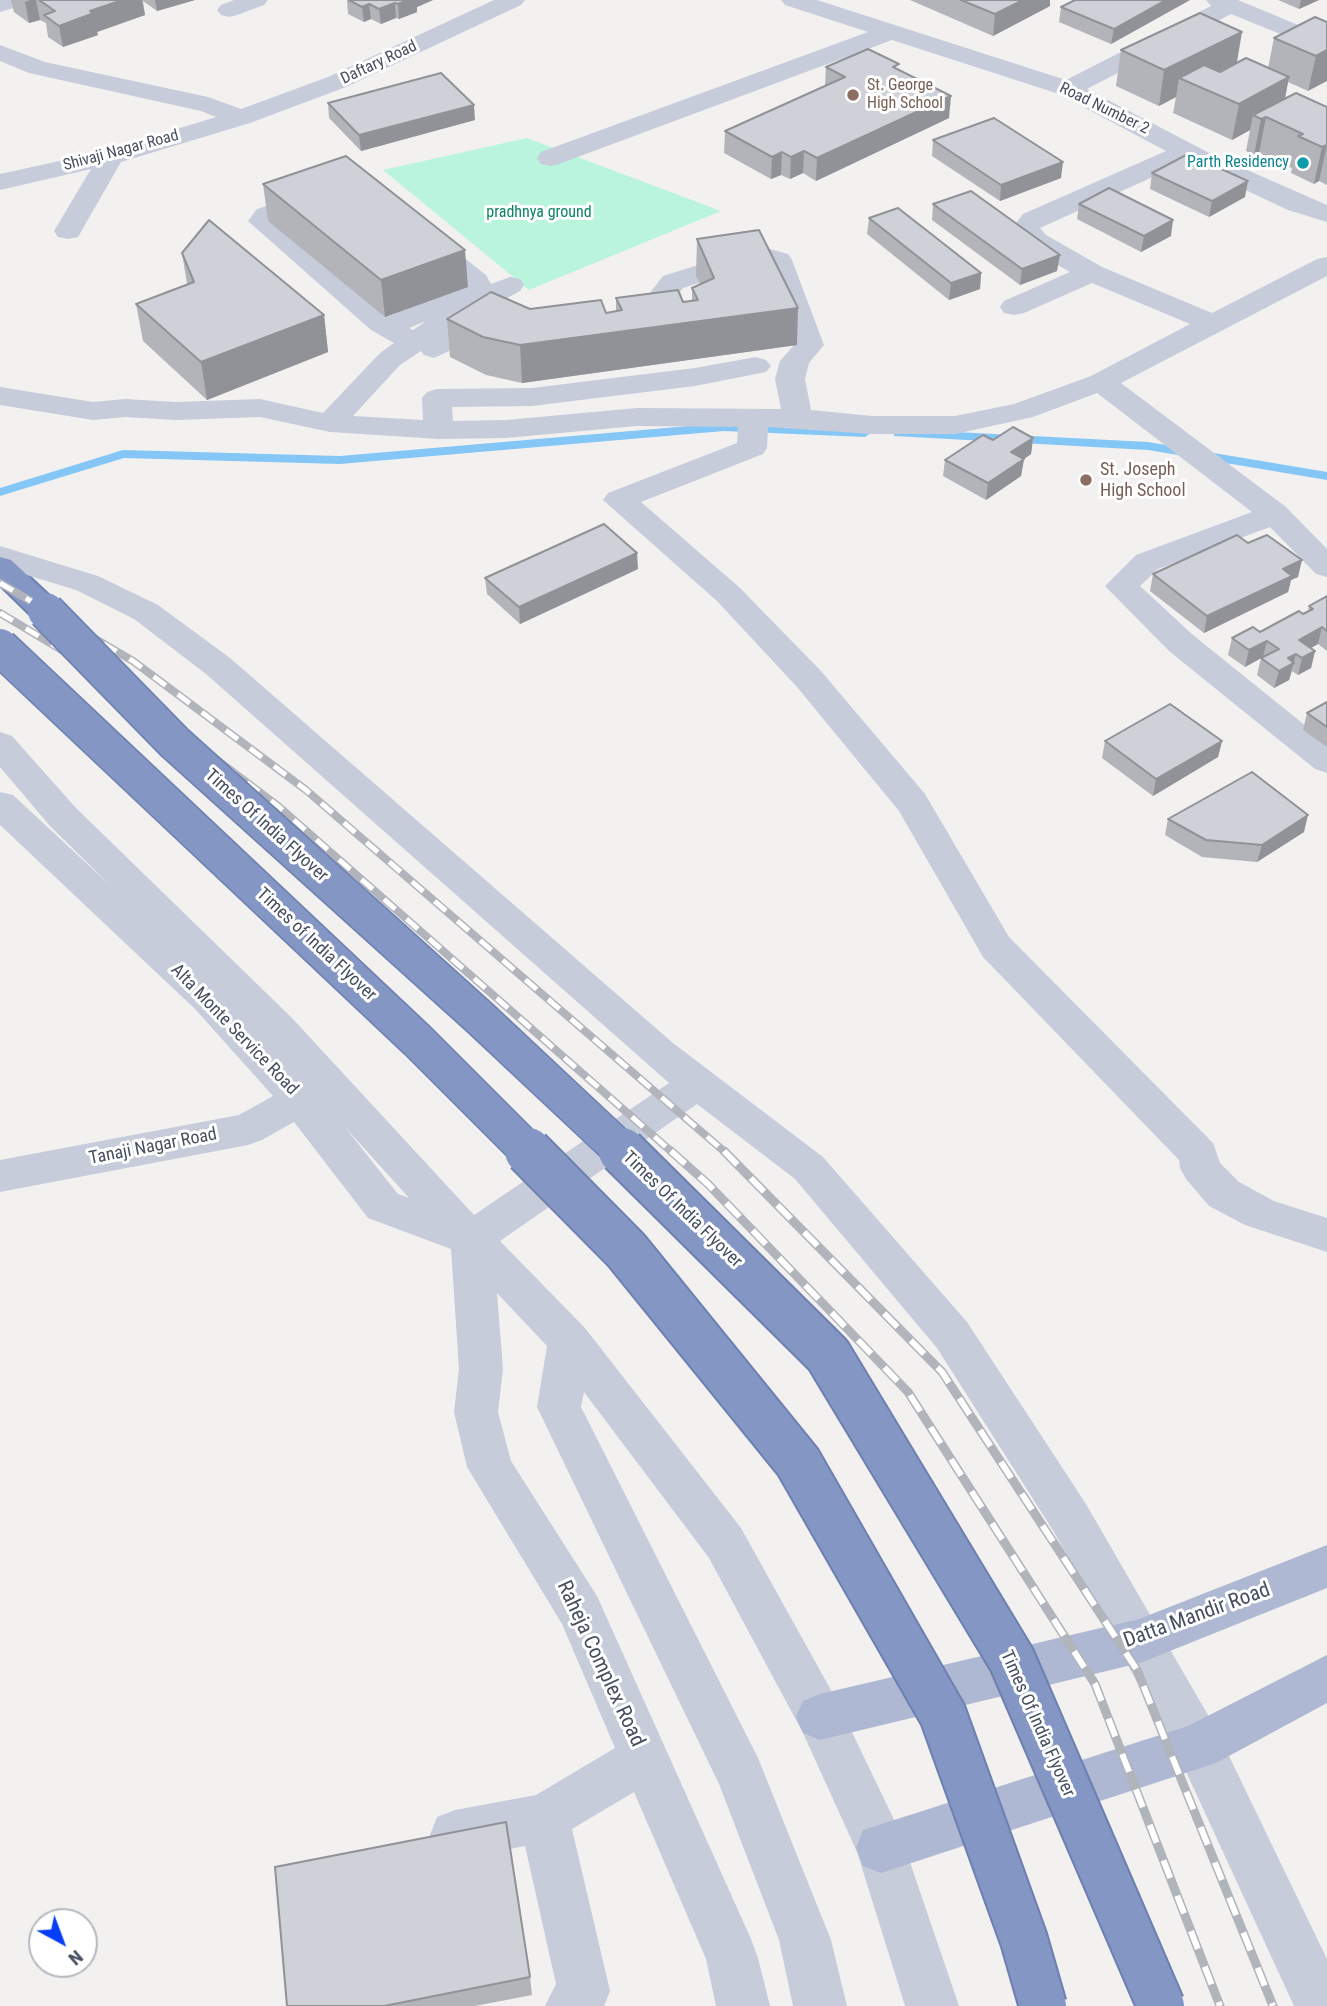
<!DOCTYPE html>
<html>
<head>
<meta charset="utf-8">
<style>
	body { margin:0 }
	#map { position:relative; width:1327px; height:2006px; overflow:hidden; background:#f3f1f0; font-family:"Roboto Condensed",sans-serif }
	canvas { display:block }
	.north { position:absolute; left:28px; top:1908px; width:70px; height:70px; box-sizing:border-box; background:#fff; border:2px solid #b5b9bf; border-radius:50%; rotate:139deg; font-size:19px; font-weight:700; line-height:28px; text-align:center; color:#464f60 }
	.north::after { content:''; display:block; margin:auto; width:24px; height:32px; background:#063ef8; clip-path:polygon(50% 0,100% 100%,50% 72%,0 100%) }
</style>
</head>
<body>
<div id="map">
<canvas width="1327" height="2006"></canvas>
<div class="north">N</div>
</div>
<script>
const ctx = document.querySelector('canvas').getContext('2d');
ctx.lineJoin = 'round';
function paint(path, color) {
  ctx.fillStyle = color;
  ctx.fill(path, 'evenodd');
}
function poly(rows) {
  const path = new Path2D();
  for (const r of rows) {
    path.moveTo(r[0], r[1]);
    for (let i = 2; i < r.length; i += 2) path.lineTo(r[i], r[i + 1]);
  }
  return path;
}
function stroke(path, color, width, dash) {
  ctx.strokeStyle = color;
  ctx.lineWidth = width;
  ctx.lineCap = dash ? 'butt' : 'round';
  ctx.setLineDash(dash || []);
  ctx.stroke(path);
}
function drawText(font, color, halo, rows, align = 'center') {
  ctx.font = font + ' "Roboto Condensed",sans-serif';
  ctx.lineWidth = 6;
  ctx.setLineDash([]);
  ctx.textBaseline = 'middle';
  ctx.strokeStyle = halo;
  ctx.fillStyle = color;
  for (const [text, x, y, turn = 0] of rows) {
    ctx.save();
    ctx.translate(x, y);
    ctx.rotate((+turn || 0) * Math.PI / 180);
    ctx.textAlign = isNaN(turn) ? turn : align;
    if (halo) ctx.strokeText(text, 0, 0);
    ctx.fillText(text, 0, 0);
    ctx.restore();
  }
}
paint(poly([
	[527,138,721,211,529,290,383,170]
]), '#bbf4dd');
paint(poly([
	[724,423,865,429,871,433,865,437,724,431,340,464,124,458,0,496,0,488,123,450,340,456,724,423],
	[898,429,1148,442,1327,472,1327,480,1148,450,894,436,894,430,898,429]
]), '#84c7f6');
const highway = poly([
	[0,557,11,560,58,604,62,611,58,618,46,621,34,618,0,585,0,557]
]);
stroke(highway, '#6e80b0', 4);
paint(poly([
	[0,0,28,0,24,5,0,12,0,0],
	[234,0,268,0,264,5,237,15,229,17,221,15,217,10,221,5,234,0],
	[494,0,525,0,521,5,346,87,250,123,121,162,78,237,68,239,58,237,54,231,91,169,0,190,0,174,105,151,216,117,201,111,29,73,0,61,0,45,45,62,208,97,241,109,328,77,494,0],
	[781,0,817,0,1066,80,1211,6,1206,0,1238,0,1327,37,1327,53,1231,14,1087,89,1213,155,1327,205,1327,222,1288,210,1186,162,1040,228,1046,235,1102,267,1212,313,1317,259,1327,257,1327,276,1121,383,1286,507,1327,549,1327,577,1316,574,1270,527,1158,569,1140,586,1193,635,1327,743,1327,773,1315,769,1169,651,1105,586,1136,555,1252,512,1097,393,1033,417,955,434,872,434,768,427,767,448,763,454,641,502,739,587,821,671,925,794,1009,937,1213,1143,1220,1163,1239,1182,1274,1201,1327,1218,1327,1252,1245,1225,1209,1206,1186,1179,1180,1168,1179,1160,983,957,899,811,797,687,717,601,603,500,608,493,737,443,738,427,637,426,506,438,439,439,330,432,260,417,176,420,125,417,93,420,0,405,0,387,93,402,125,399,176,402,260,399,323,413,380,353,394,343,371,330,248,221,257,209,318,189,327,191,331,197,327,203,278,220,389,316,463,286,415,247,411,241,415,235,425,233,435,235,486,275,491,284,510,277,520,279,524,285,520,291,455,327,497,318,507,321,511,327,507,333,473,340,434,358,424,355,421,351,400,365,353,416,423,420,422,398,427,392,437,389,532,388,695,368,756,357,766,360,771,366,766,372,695,386,532,406,452,407,453,421,506,420,637,408,781,409,775,379,780,361,795,344,766,265,759,263,683,288,662,315,625,327,615,324,611,318,615,312,642,303,663,276,759,246,788,254,792,260,824,345,809,363,805,379,811,410,872,416,955,416,1014,404,1091,376,1190,324,1092,283,1024,313,1014,315,1004,313,1000,307,1004,301,1070,272,1026,247,1012,228,1023,214,1166,151,1059,94,892,40,559,164,550,166,541,164,537,158,541,152,868,32,785,5,781,0],
	[426,321,413,330,409,328,426,321],
	[0,546,98,576,158,605,230,658,673,1043,823,1157,967,1322,1086,1504,1216,1729,1327,1959,1327,2006,1294,2006,1182,1763,1054,1532,937,1348,795,1179,697,1104,500,1241,585,1328,741,1528,837,1701,899,1830,959,2006,905,2006,857,1852,803,1733,709,1558,584,1392,581,1407,758,1758,831,1940,847,2006,793,2006,779,1940,719,1784,537,1407,547,1346,497,1293,503,1369,498,1412,511,1461,597,1596,751,1939,758,1958,770,2006,716,2006,706,1959,634,1792,572,1829,610,1991,604,2006,545,2006,556,1984,525,1846,455,1860,437,1853,430,1835,437,1817,455,1810,536,1795,615,1748,562,1624,467,1467,454,1412,459,1369,451,1249,368,1218,294,1122,262,1140,248,1145,0,1192,0,1160,239,1115,273,1096,195,1009,0,825,0,792,13,795,112,887,50,826,0,767,0,732,12,736,76,808,292,1018,474,1215,669,1083,206,674,134,619,76,590,0,567,0,546],
	[344,1126,409,1198,398,1194,344,1126]
]), '#c6ccda');
paint(poly([
	[1327,1545,1327,1588,1140,1663,820,1740,803,1733,796,1717,803,1701,820,1694,1139,1619,1327,1545],
	[1327,1655,1327,1703,1216,1763,881,1873,863,1866,856,1848,863,1830,1188,1726,1327,1655]
]), '#aeb8d2');
paint(highway, '#8396c4');
const railFar1 = poly([
	[0,583,133,661,306,790,726,1153],
	[0,613,107,677,278,806,673,1153]
]);
const rail = poly([
	[671,1151,708,1184,908,1392,1095,1684,1220,2006],
	[724,1151,942,1372,1137,1670,1273,2006]
]);
stroke(railFar1, '#b2b4bc', 8);
stroke(rail, '#b2b4bc', 9);
stroke(railFar1, '#fff', 5, [15]);
stroke(rail, '#fff', 6, [19]);
const highwayBridgeFar1 = poly([
	[46,611,174,742,480,1018,624,1153],
	[0,647,418,1041,530,1153]
]);
const highwayBridge = poly([
	[528,1151,626,1250,798,1462,943,1715,1024,1940,1043,2006],
	[622,1151,828,1355,1012,1660,1161,2006]
]);
stroke(highwayBridgeFar1, '#6e80b0', 39, []);
stroke(highwayBridge, '#6e80b0', 50, []);
stroke(highwayBridgeFar1, '#8396c4', 36);
stroke(highwayBridge, '#8396c4', 46);
paint(poly([
	[11,0,195,0,157,11,143,1,145,15,97,32,98,35,63,47,48,37,46,23,40,20,29,23,14,12],
	[347,0,433,0,417,7,417,12,399,19,396,18,381,24,371,19,364,22,348,14],
	[910,0,1050,0,1050,6,993,36],
	[1190,0,1111,44,1059,22,1061,7],
	[1278,0,1319,0,1299,9],
	[1327,22,1308,91,1288,82,1285,99,1327,107,1327,185,1319,181,1314,184,1291,173,1292,168,1259,153,1254,155,1246,151,1250,130,1232,140,1173,113,1176,97,1159,106,1116,86,1121,50,1237,63,1268,68,1274,38],
	[826,67,899,69,949,118,816,181,803,173,790,179,781,175,771,179,724,153,725,131,825,86],
	[328,103,475,120,361,151,329,118],
	[933,140,1061,178,1000,201,932,156],
	[1152,173,1245,197,1209,217,1150,189],
	[263,184,468,287,385,317,268,221],
	[933,204,1057,271,1020,285,932,220],
	[1079,204,1171,236,1141,252,1077,219],
	[869,218,981,273,980,289,949,300,867,234],
	[697,239,797,345,522,383,486,375,450,357,447,319,530,309,606,313,616,311,616,298,683,302,692,301,692,288,700,284,696,276],
	[182,253,324,315,328,352,207,400,143,341,136,304,187,284],
	[1033,438,1031,454,1024,459,1021,476,986,500,943,476,945,460,993,440],
	[638,569,520,624,487,594,485,578],
	[1153,574,1298,577,1291,580,1288,592,1204,633,1150,591],
	[1327,596,1327,651,1318,644,1311,648,1315,651,1311,668,1298,675,1292,671,1289,680,1274,688,1257,675,1261,658,1263,657,1245,667,1228,655,1232,638,1260,632,1303,614,1308,611,1309,606],
	[1327,702,1327,747,1303,730,1307,713],
	[1105,741,1222,741,1218,757,1153,796,1102,758],
	[1168,819,1304,832,1257,862,1202,857,1165,835],
	[530,1977,532,1995,475,2006,287,2006]
]), '#b2b4ba');
paint(poly([
	[30,0,36,0,40,20,29,23,25,2],
	[122,0,142,0,145,15,97,32,98,35,63,47,59,26,90,11],
	[155,0,195,0,157,11],
	[408,0,433,0,417,7,417,12,399,19,398,4],
	[1023,0,1050,0,1050,6,993,36,995,14],
	[1166,0,1190,0,1111,44,1114,29],
	[1301,0,1319,0,1299,9],
	[395,3,396,18,381,24,379,9],
	[369,4,371,19,364,22,362,7],
	[1242,32,1236,68,1198,86,1179,78,1176,97,1159,106,1164,70],
	[1327,50,1327,81,1308,91,1316,56],
	[1289,77,1282,113,1266,117,1259,153,1254,155,1261,119,1253,115,1250,130,1232,140,1239,104],
	[951,96,949,118,816,181,817,158],
	[474,105,475,120,361,151,359,135],
	[1327,145,1319,181,1314,184,1322,147],
	[804,151,803,173,790,179,791,157],
	[782,152,781,175,771,179,772,157],
	[1063,162,1061,178,1000,201,1001,185],
	[1248,181,1245,197,1209,217,1212,201],
	[1173,220,1171,236,1141,252,1144,236],
	[465,250,468,287,385,317,381,280],
	[1060,255,1057,271,1020,285,1022,269],
	[981,273,980,289,949,300,951,283],
	[798,308,797,345,522,383,520,345],
	[324,315,328,352,207,400,201,362],
	[1033,438,1031,454,1024,459,1021,476,986,500,988,483,1011,452],
	[637,553,638,569,520,624,519,607],
	[1302,560,1298,577,1291,580,1288,592,1204,633,1207,616,1283,569],
	[1322,627,1318,644,1298,655,1296,654,1289,680,1274,688,1279,671,1299,640],
	[1267,641,1263,657,1245,667,1249,650],
	[1315,651,1311,668,1298,675,1302,658],
	[1222,741,1218,757,1153,796,1156,779],
	[1308,815,1304,832,1257,862,1262,845]
]), '#919297');
const building = poly([
	[39,0,122,0,90,11,94,13,59,26,44,15,55,11,39,0],
	[349,0,408,0,398,4,395,3,379,9,369,4,362,7,349,0],
	[961,0,1023,0,995,14,961,0],
	[1075,0,1166,0,1114,29,1061,7,1075,0],
	[1200,13,1242,32,1164,70,1121,50,1200,13],
	[1315,17,1327,22,1327,50,1316,56,1274,38,1315,17],
	[868,49,899,64,893,67,951,96,817,158,804,151,791,157,782,152,772,157,725,131,845,77,826,67,868,49],
	[1246,58,1289,77,1239,104,1179,78,1204,65,1220,72,1246,58],
	[441,73,474,105,359,135,328,103,441,73],
	[1296,93,1327,107,1327,145,1322,147,1298,136,1303,134,1266,117,1261,119,1253,115,1296,93],
	[994,118,1063,162,1001,185,933,140,994,118],
	[1188,154,1248,181,1212,201,1152,173,1188,154],
	[346,156,465,250,381,280,263,184,346,156],
	[1109,188,1173,220,1144,236,1079,204,1109,188],
	[971,191,1060,255,1022,269,933,204,971,191],
	[898,208,981,273,951,283,869,218,898,208],
	[209,220,324,315,201,362,136,304,194,282,182,253,209,220],
	[759,230,798,308,520,345,483,337,447,319,491,292,530,309,601,300,606,313,622,310,616,298,678,290,683,302,698,300,692,288,714,278,697,239,759,230],
	[1013,427,1033,438,1011,452,1024,459,988,483,945,460,983,435,993,440,1013,427],
	[604,524,637,553,519,607,485,578,604,524],
	[1237,535,1248,543,1267,535,1302,560,1283,569,1292,576,1207,616,1153,574,1237,535],
	[1327,596,1327,631,1322,627,1299,640,1315,651,1302,658,1296,654,1288,658,1294,663,1279,671,1261,658,1279,649,1267,641,1249,650,1232,638,1253,627,1260,632,1299,611,1303,614,1313,609,1309,606,1327,596],
	[1327,702,1327,727,1307,713,1327,702],
	[1170,704,1222,741,1156,779,1105,741,1170,704],
	[1252,772,1308,815,1262,845,1206,840,1168,819,1252,772],
	[506,1822,530,1977,384,2006,287,2006,275,1867,506,1822]
]);
paint(building, '#cfd1d8');
stroke(building, '#919297', 2);
for (const [x, y, r, color] of [
	[853,95,7,"#8d6e63"],
	[1303,163,7,"#0f9aa8"],
	[1086,480,7,"#8d6e63"]
]) {
  const dot = new Path2D();
  dot.arc(x, y, r, 0, 2 * Math.PI);
  ctx.fillStyle = color;
  ctx.fill(dot);
  stroke(dot, '#fff', 2.5);
}
drawText('16px', '#464f60', '#fff', [
	["Daftary Road",379,63,-25],
	["Road Number 2",1104,109,26],
	["Shivaji Nagar Road",121,151,-15]
]);
drawText('16px', '#785e54', '#fff', [
	["St. George",867,86],
	["High School",867,104]
], 'left');
drawText('16px', '#0d838f', '#fff', [
	["Parth Residency",1289,163]
], 'right');
drawText('16px', '#0d8562', '#fff', [
	["pradhnya ground",539,213]
]);
drawText('18px', '#785e54', '#fff', [
	["St. Joseph",1100,470],
	["High School",1100,491]
], 'left');
drawText('18px', '#464f60', '#fff', [
	["Times Of India Flyover",266,826,42],
	["Times of India Flyover",316,945,43],
	["Alta Monte Service Road",234,1030,46],
	["Tanaji Nagar Road",153,1147,-11],
	["Times Of India Flyover",682,1210,44],
	["Times Of India Flyover",1037,1724,66]
]);
drawText('21px', '#464f60', '#fff', [
	["Datta Mandir Road",1197,1616,-20],
	["Raheja Complex Road",600,1664,65]
]);
</script>
</body>
</html>
